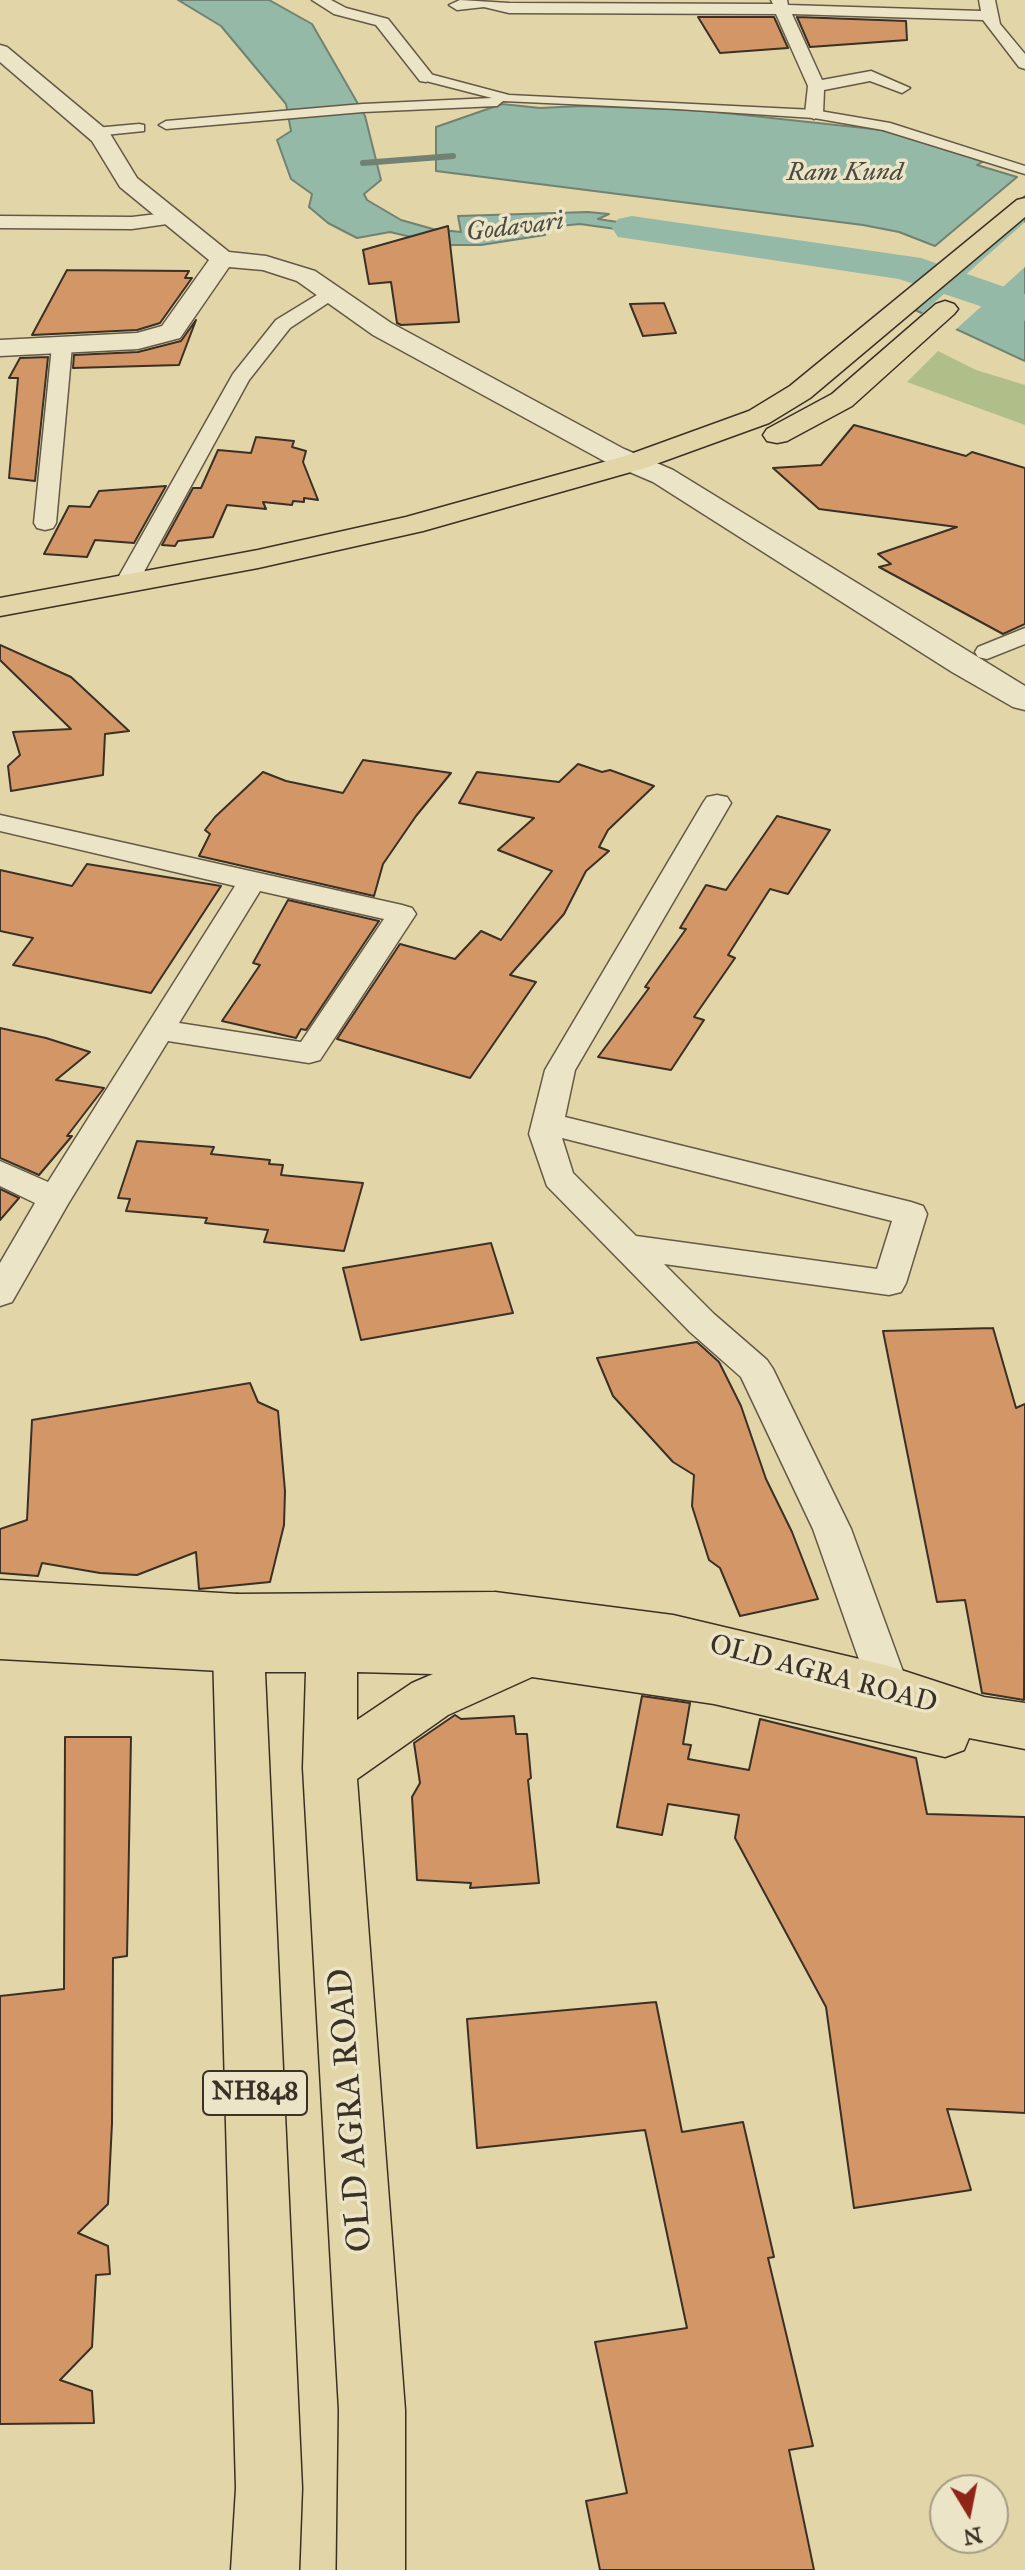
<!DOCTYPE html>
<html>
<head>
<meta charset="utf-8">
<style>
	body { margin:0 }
	#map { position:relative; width:1025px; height:2570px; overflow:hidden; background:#e2d5a7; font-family:"IM FELL Great Primer",serif }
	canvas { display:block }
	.north { position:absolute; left:929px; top:2474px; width:80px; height:80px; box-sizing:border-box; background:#ece4c6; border:2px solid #a59c86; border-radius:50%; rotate:170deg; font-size:22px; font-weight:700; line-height:32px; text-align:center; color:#3a3026 }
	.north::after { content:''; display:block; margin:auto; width:28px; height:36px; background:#8f2418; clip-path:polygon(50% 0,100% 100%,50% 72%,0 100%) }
</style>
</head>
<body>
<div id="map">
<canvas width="1025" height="2570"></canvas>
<div class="north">N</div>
</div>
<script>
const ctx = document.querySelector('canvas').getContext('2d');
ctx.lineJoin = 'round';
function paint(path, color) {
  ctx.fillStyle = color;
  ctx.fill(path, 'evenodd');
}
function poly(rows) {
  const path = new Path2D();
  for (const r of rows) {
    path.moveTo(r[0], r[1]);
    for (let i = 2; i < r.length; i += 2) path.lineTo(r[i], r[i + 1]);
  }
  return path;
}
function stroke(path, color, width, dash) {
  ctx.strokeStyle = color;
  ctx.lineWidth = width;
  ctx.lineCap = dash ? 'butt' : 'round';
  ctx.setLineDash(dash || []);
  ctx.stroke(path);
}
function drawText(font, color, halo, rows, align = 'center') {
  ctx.font = font + ' "IM FELL Great Primer",serif';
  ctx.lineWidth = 7;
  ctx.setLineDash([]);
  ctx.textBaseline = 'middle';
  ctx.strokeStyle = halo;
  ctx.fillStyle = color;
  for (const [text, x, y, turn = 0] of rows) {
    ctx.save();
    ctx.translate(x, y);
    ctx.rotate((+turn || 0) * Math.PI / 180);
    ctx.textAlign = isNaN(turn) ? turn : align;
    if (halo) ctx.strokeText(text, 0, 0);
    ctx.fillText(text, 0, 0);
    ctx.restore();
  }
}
paint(poly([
	[938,351,976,370,1025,385,1025,425,907,382]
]), '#b0be8a');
const water = poly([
	[178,0,269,0,312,24,365,116,381,180,364,194,367,200,401,220,433,229,461,232,458,216,588,212,609,214,598,219,735,240,730,245,580,224,539,228,545,235,481,245,445,245,390,232,357,238,328,223,309,207,312,194,291,179,277,140,291,131,286,104,221,26,178,0],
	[502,104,540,108,582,106,698,110,882,130,984,161,977,165,1017,177,935,246,899,232,863,225,436,171,436,127,502,104],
	[1025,196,1025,361,900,303,1025,196]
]);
paint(water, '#95b9a7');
stroke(water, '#718273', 2);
paint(poly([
	[1025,222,1025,267,953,332,919,316]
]), '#e2d5a7');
stroke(poly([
	[363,163,453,156]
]), '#718273', 6);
paint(poly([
	[632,216,921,258,1025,294,1025,321,899,279,618,237,612,228,618,219,632,216]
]), '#95b9a7');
const building = poly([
	[698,17,774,17,788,48,720,53,698,17],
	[797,17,906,21,907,40,810,47,797,17],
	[448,226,459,322,401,325,397,323,391,282,369,284,363,250,448,226],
	[67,270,189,271,185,278,192,278,160,323,137,330,32,335,67,270],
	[664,303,676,333,643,336,630,304,664,303],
	[196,320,179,365,73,368,74,355,138,352,181,341,196,320],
	[48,357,35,481,9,478,18,378,9,378,20,358,48,357],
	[854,425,966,456,972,452,1025,468,1025,624,1003,634,879,567,891,564,878,554,957,527,819,509,773,468,821,465,854,425],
	[256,437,294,441,292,447,306,451,303,462,318,500,304,498,304,502,293,501,292,505,263,502,266,509,227,505,213,537,178,541,175,546,162,545,193,488,201,488,218,450,251,453,256,437],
	[166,486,134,543,95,540,87,557,44,554,69,506,90,507,99,491,166,486],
	[0,645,71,677,129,731,105,734,103,775,11,791,8,766,20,755,13,732,71,729,0,660,0,645],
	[363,760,451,773,416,816,383,864,374,896,199,856,210,834,205,830,215,817,263,772,286,781,343,793,363,760],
	[578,764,602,772,610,770,654,786,608,830,599,847,609,851,586,871,564,914,510,975,536,982,470,1078,337,1039,400,944,455,959,481,931,501,940,552,871,498,850,534,818,459,803,477,772,559,782,578,764],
	[777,816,830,830,788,894,770,889,728,955,735,958,694,1017,704,1020,671,1070,598,1057,649,988,645,987,686,929,680,928,706,885,726,890,777,816],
	[87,864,221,886,151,993,13,965,33,938,0,931,0,870,72,886,87,864],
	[288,900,379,921,306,1030,301,1029,296,1038,222,1021,260,965,253,963,288,900],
	[0,1028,46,1038,90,1052,56,1080,104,1088,67,1136,72,1136,39,1175,0,1158,0,1028],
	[137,1141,214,1147,211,1154,270,1160,269,1164,283,1165,281,1175,363,1183,344,1251,264,1242,268,1230,205,1223,207,1218,126,1211,130,1199,118,1198,137,1141],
	[0,1189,19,1198,0,1220,0,1189],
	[491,1243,513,1313,361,1340,343,1268,491,1243],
	[993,1328,1016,1408,1025,1404,1024,1700,982,1693,965,1600,937,1602,883,1331,993,1328],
	[697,1342,719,1362,741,1406,766,1479,792,1532,818,1599,740,1616,720,1568,709,1560,692,1506,694,1475,673,1462,613,1396,597,1358,697,1342],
	[250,1383,258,1402,278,1411,285,1491,284,1525,270,1582,199,1589,196,1552,137,1575,100,1573,42,1563,38,1576,0,1573,0,1529,27,1520,32,1420,250,1383],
	[642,1696,690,1703,683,1744,691,1745,688,1759,749,1770,760,1719,916,1758,927,1814,1025,1817,1025,2113,947,2109,971,2190,854,2208,826,2007,735,1838,739,1815,668,1804,662,1835,617,1827,642,1696],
	[455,1715,461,1719,514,1716,516,1734,527,1734,531,1778,528,1780,539,1883,470,1888,471,1883,417,1880,412,1797,420,1783,414,1743,455,1715],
	[65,1737,131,1737,127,1956,113,1958,112,2123,108,2204,78,2233,108,2246,110,2274,96,2275,92,2347,60,2380,92,2391,94,2423,0,2424,0,1996,64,1989,65,1737],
	[656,2002,682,2132,743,2122,774,2257,768,2258,813,2446,789,2450,814,2570,600,2570,586,2501,627,2493,595,2342,687,2328,645,2130,477,2148,467,2019,656,2002]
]);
paint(building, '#d39667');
stroke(building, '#3a3026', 2);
const pedestrian = poly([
	[426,73,509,95,814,110,890,123,1025,166,1025,174,883,130,814,118,677,109,503,101,497,106,363,112,166,129,159,125,166,121,363,104,492,98,422,80,422,74,426,73],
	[139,124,144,125,144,131,95,136,88,132,95,128,139,124]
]);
const minor = poly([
	[312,0,331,0,346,8,388,19,434,77,426,82,420,81,376,25,334,14,312,0],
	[460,0,509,3,773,4,771,0,787,0,788,5,981,11,979,0,995,0,1000,24,1025,54,1025,69,1019,67,983,20,792,14,822,80,871,71,910,88,902,93,870,81,824,90,823,114,814,119,805,114,808,86,776,14,509,13,484,7,457,10,449,5,460,0],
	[174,212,181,214,183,218,181,222,132,229,0,228,0,216,132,217,174,212],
	[330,287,340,293,337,297,290,328,249,380,134,590,118,590,114,585,233,374,276,320,330,287],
	[62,340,72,346,56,523,53,528,45,530,37,528,34,523,52,346,62,340],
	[1025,628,1025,644,987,659,978,657,975,652,978,647,1025,628],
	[717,795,727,797,731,803,575,1070,565,1117,911,1202,923,1206,927,1214,906,1283,901,1292,889,1295,664,1264,714,1314,767,1360,773,1369,851,1529,909,1688,903,1700,889,1705,875,1700,869,1688,813,1529,741,1377,690,1332,547,1186,529,1134,545,1070,703,803,707,797,717,795],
	[562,1138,892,1221,877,1269,636,1236,573,1173,562,1138],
	[0,815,402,905,412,908,416,914,320,1060,309,1063,168,1041,68,1204,12,1302,0,1306,0,1263,35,1203,0,1186,0,1161,48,1182,235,886,0,831,0,815],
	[260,891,384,919,301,1042,179,1023,260,891]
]);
const tertiary = poly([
	[0,45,7,47,109,132,137,178,229,252,266,256,315,271,391,323,624,449,673,470,1025,686,1025,710,1013,707,952,672,653,482,604,461,373,335,297,281,263,270,229,267,180,338,138,349,0,356,0,340,137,333,162,326,209,260,120,187,92,141,0,62,0,45]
]);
const primary = poly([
	[1025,198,1025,217,810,398,769,423,645,468,423,531,258,568,0,616,0,598,258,550,406,517,625,456,749,411,790,386,1017,200,1025,198],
	[945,301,954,304,958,309,954,314,852,406,787,441,777,443,767,441,763,435,767,429,832,394,936,304,945,301],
	[0,1580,237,1594,255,1600,262,1615,255,1630,247,1632,257,1636,264,1651,257,1666,239,1672,0,1659,0,1580]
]);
const trunk = poly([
	[495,1592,673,1615,889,1666,984,1697,1025,1703,1025,1749,969,1738,964,1750,945,1757,714,1704,532,1677,448,1715,357,1779,405,2410,405,2570,337,2570,339,2410,303,1768,306,1672,265,1672,302,2488,299,2570,231,2570,236,2488,212,1615,219,1600,237,1594,495,1592],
	[357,1672,433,1674,412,1683,357,1720,357,1672]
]);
stroke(pedestrian, '#645946', 3);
stroke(minor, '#645946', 3);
stroke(tertiary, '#645946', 3);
stroke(primary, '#3a3026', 3);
stroke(trunk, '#3a3026', 3);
paint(pedestrian, '#ece4c6');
paint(minor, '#ece4c6');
paint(tertiary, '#ece4c6');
paint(primary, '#e2d5a7');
paint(trunk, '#e2d5a7');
drawText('italic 26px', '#4c4b40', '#ece4c6', [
	["Ram Kund",845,174],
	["Godavari",515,228,-7]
]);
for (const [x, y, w] of [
	[255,2093,104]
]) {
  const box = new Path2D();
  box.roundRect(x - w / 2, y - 22, w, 44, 6);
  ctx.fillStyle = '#ece4c6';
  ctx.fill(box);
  stroke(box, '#3a3026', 2);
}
drawText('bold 26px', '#3a3026', null, [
	["NH848",255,2093]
]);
drawText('28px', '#3a3026', '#ece4c6', [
	["OLD AGRA ROAD",823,1675,15]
]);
drawText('34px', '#3a3026', '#ece4c6', [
	["OLD AGRA ROAD",352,2110,-94]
]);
</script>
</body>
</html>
